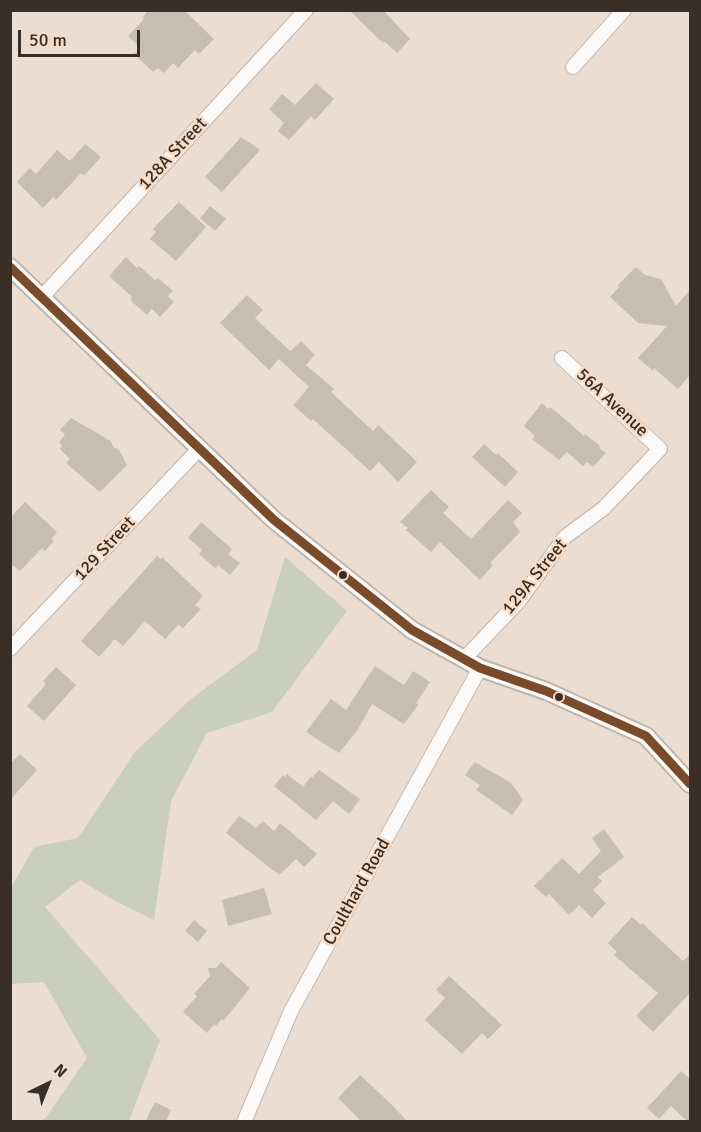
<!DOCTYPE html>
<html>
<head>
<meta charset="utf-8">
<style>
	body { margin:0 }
	#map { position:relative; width:701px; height:1132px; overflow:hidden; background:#ebddd1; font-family:Signika,sans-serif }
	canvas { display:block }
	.frame { position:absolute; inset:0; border:12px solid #392f27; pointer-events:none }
	.north { position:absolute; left:18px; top:1054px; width:60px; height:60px; -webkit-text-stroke:4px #f6dcc6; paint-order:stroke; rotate:43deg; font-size:16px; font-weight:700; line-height:24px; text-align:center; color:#392f27 }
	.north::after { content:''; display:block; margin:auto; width:21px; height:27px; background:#392f27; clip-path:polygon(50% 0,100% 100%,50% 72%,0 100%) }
	.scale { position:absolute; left:18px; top:30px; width:122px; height:27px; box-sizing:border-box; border:3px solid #392f27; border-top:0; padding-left:8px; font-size:18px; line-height:21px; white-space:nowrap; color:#392f27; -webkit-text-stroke:4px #f6dcc6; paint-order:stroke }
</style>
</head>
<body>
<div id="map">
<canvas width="701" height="1132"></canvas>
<div class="frame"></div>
<div class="north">N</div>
<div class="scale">50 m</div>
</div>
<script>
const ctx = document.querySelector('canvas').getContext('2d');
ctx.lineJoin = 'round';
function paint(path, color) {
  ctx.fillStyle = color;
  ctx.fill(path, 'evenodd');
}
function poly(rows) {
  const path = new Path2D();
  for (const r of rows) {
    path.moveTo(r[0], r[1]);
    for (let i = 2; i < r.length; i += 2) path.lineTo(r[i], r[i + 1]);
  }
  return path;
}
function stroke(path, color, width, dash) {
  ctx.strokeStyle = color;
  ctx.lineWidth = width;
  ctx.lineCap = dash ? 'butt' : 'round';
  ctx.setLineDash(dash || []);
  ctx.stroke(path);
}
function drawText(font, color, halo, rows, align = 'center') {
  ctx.font = font + ' Signika,sans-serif';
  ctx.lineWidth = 5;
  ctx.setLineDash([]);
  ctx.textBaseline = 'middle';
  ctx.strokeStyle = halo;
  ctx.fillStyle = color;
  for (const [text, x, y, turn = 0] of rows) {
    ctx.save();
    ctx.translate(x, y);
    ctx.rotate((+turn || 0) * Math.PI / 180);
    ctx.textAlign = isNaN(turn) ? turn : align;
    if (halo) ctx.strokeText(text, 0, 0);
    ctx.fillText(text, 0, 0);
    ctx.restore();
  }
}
paint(poly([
	[285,557,347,611,272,712,207,733,171,801,154,920,113,900,80,880,45,907,160,1040,129,1121,41,1121,47,1116,87,1058,44,982,11,984,11,888,34,847,78,838,135,752,191,699,257,650]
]), '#c9cebd');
paint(poly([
	[148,10,184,10,214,39,199,54,195,50,178,68,173,63,164,73,158,68,153,72,134,54,141,48,128,36,144,19,143,17],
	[349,10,383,10,410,39,397,53,385,42,383,43],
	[316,83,334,99,315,120,311,116,289,140,278,131,284,123,269,109,282,94,295,105],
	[241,137,260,150,222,192,205,177],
	[85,144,101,157,84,176,81,173,56,200,53,197,43,208,17,182,30,168,36,174,57,150,70,161],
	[179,202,206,227,176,261,150,239,156,232,153,229],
	[210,206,226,219,215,231,200,218],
	[126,257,137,268,139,266,155,280,158,278,173,291,168,296,174,302,160,317,152,309,147,315,130,300,132,297,109,276],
	[636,267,645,275,661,279,676,306,690,290,690,375,678,389,654,368,653,371,638,358,667,326,638,323,610,297,619,287,618,285],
	[247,295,263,310,255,318,290,351,301,341,315,355,306,365,334,389,331,392,373,431,378,425,417,462,398,482,379,462,370,471,313,419,311,421,293,405,309,387,279,359,269,370,220,323],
	[542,403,548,409,550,407,559,414,584,436,585,434,600,446,599,448,606,453,593,467,587,462,583,466,567,452,559,460,532,439,535,436,524,426],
	[71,418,111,441,113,447,119,450,127,465,100,492,66,463,70,459,60,449,62,445,59,442,65,435,60,430],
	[484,444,496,455,498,453,518,472,505,487,472,457],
	[431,490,449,507,443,513,471,539,508,500,522,513,513,522,520,532,490,563,493,565,480,580,440,542,431,552,406,530,408,528,400,522],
	[25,502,57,532,51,539,54,541,45,551,42,548,20,571,10,563,10,518],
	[201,522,232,549,228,554,240,563,230,575,218,565,215,568,199,554,202,550,188,538],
	[157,556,161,559,162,557,203,596,195,605,201,609,183,628,178,625,165,639,145,621,123,646,115,639,99,657,81,641],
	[375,666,404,685,413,671,430,682,416,703,418,705,404,724,372,704,357,731,339,753,306,732,331,699,346,710],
	[56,667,76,685,44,721,27,706,46,684,43,681],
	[20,754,37,770,10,800,10,764],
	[475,762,511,783,518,792,523,800,512,815,476,790,480,785,465,775],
	[319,770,360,799,349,814,333,801,316,820,274,786,283,775,285,777,287,774,303,787,311,776,312,778],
	[239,816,256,828,263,821,274,831,280,823,317,854,304,867,296,859,279,875,226,833],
	[604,829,624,857,598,877,602,881,593,890,606,903,592,918,579,905,569,915,549,894,546,897,534,886,562,858,579,874,601,851,592,838],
	[264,888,272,914,228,926,222,900],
	[632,917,641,925,642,923,683,961,690,954,690,993,653,1032,636,1016,658,993,614,955,617,952,608,943],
	[194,920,207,931,198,942,185,931],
	[221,962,250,988,224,1020,222,1019,216,1026,214,1024,207,1033,183,1012,197,996,194,994,210,976,208,968,216,968],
	[449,976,502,1025,488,1039,482,1033,462,1054,425,1020,445,998,436,990],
	[681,1071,690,1079,690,1122,688,1122,671,1106,659,1119,647,1108],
	[360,1075,390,1103,408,1122,362,1122,338,1098],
	[155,1102,171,1110,166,1122,145,1122]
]), '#c8bdb3');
const minor = poly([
	[573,67,624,10],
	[41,298,306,10],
	[10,649,199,449],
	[465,658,519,601,565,537,604,508,660,449,562,358],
	[244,1122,291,1011,480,668]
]);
const tertiary = poly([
	[10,267,274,520,412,630,480,668,546,691,646,736,690,784]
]);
stroke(minor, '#c0b5ac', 16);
stroke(tertiary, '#c0b5ac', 20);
stroke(minor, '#fcfaf8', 14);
stroke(tertiary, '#fcfaf8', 16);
stroke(poly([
	[10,267,274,520,412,630,480,668,546,691,646,736,690,784]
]), '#7a4b2a', 9);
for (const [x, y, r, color] of [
	[343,575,5,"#392f27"],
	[559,697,5,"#392f27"]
]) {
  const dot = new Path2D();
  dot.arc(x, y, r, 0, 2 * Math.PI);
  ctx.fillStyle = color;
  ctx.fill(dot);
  stroke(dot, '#f6dcc6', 2);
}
drawText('18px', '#392f27', '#f6dcc6', [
	["128A Street",173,154,-47],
	["56A Avenue",612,403,43],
	["129 Street",105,549,-47],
	["129A Street",535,577,-51],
	["Coulthard Road",357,892,-61]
]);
</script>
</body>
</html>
